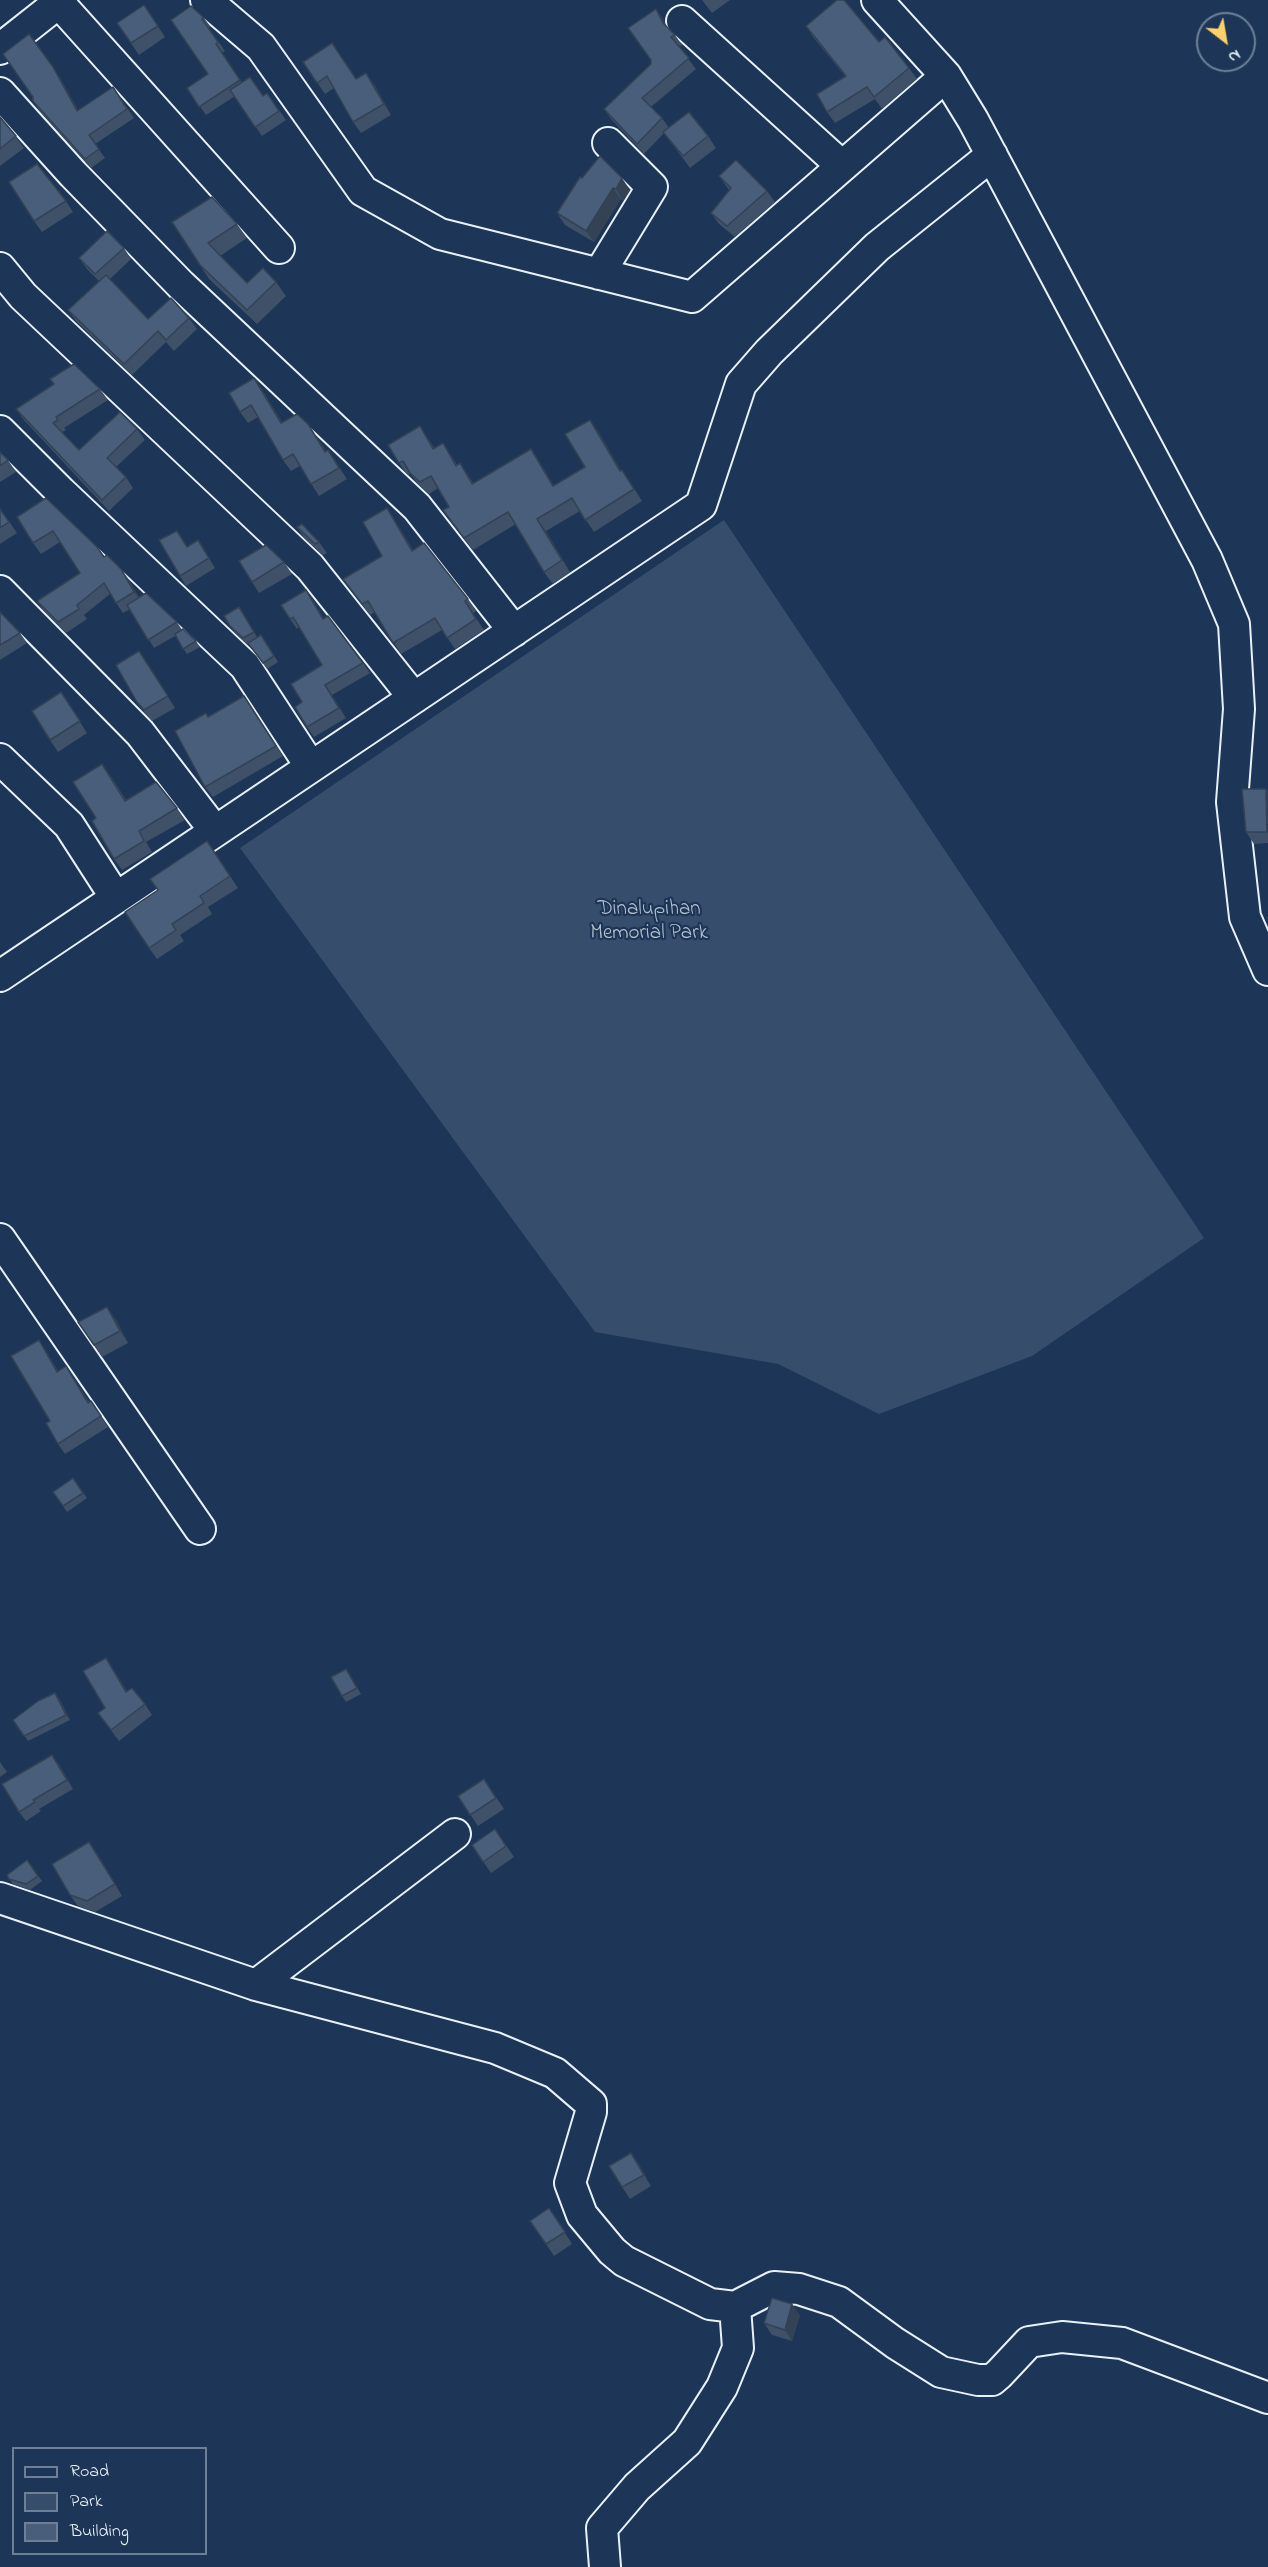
<!DOCTYPE html>
<html>
<head>
<meta charset="utf-8">
<style>
	body { margin:0 }
	#map { position:relative; width:1268px; height:2567px; overflow:hidden; background:#1d3557; font-family:"Indie Flower",sans-serif }
	canvas { display:block }
	.legend { position:absolute; left:12px; top:2447px; width:195px; height:108px; box-sizing:border-box; background:#1d3557; border:2px solid #6e8097; margin:0; padding:8px 10px; list-style:none; font-size:18px; color:#e8f1f8 }
	.legend li { display:flex; align-items:center; gap:12px; height:30px }
	.legend b { width:30px; border:2px solid #6e8097 }
	.north { position:absolute; left:1196px; top:12px; width:60px; height:60px; box-sizing:border-box; background:#1d3557; border:2px solid #6e8097; border-radius:50%; rotate:149deg; font-size:16px; font-weight:700; line-height:24px; text-align:center; color:#e8f1f8 }
	.north::after { content:''; display:block; margin:auto; width:21px; height:27px; background:#ffd166; clip-path:polygon(50% 0,100% 100%,50% 72%,0 100%) }
</style>
</head>
<body>
<div id="map">
<canvas width="1268" height="2567"></canvas>
<ul class="legend">
<li><b style="height:8px;background:#1d3557"></b>Road</li>
<li><b style="height:16px;background:#374d6c"></b>Park</li>
<li><b style="height:16px;background:#495e7a"></b>Building</li>
</ul>
<div class="north">N</div>
</div>
<script>
const ctx = document.querySelector('canvas').getContext('2d');
ctx.lineJoin = 'round';
function paint(path, color) {
  ctx.fillStyle = color;
  ctx.fill(path, 'evenodd');
}
function poly(rows) {
  const path = new Path2D();
  for (const r of rows) {
    path.moveTo(r[0], r[1]);
    for (let i = 2; i < r.length; i += 2) path.lineTo(r[i], r[i + 1]);
  }
  return path;
}
function stroke(path, color, width, dash) {
  ctx.strokeStyle = color;
  ctx.lineWidth = width;
  ctx.lineCap = dash ? 'butt' : 'round';
  ctx.setLineDash(dash || []);
  ctx.stroke(path);
}
function drawText(font, color, halo, rows, align = 'center') {
  ctx.font = font + ' "Indie Flower",sans-serif';
  ctx.lineWidth = 4.5;
  ctx.setLineDash([]);
  ctx.textBaseline = 'middle';
  ctx.strokeStyle = halo;
  ctx.fillStyle = color;
  for (const [text, x, y, turn = 0] of rows) {
    ctx.save();
    ctx.translate(x, y);
    ctx.rotate((+turn || 0) * Math.PI / 180);
    ctx.textAlign = isNaN(turn) ? turn : align;
    if (halo) ctx.strokeText(text, 0, 0);
    ctx.fillText(text, 0, 0);
    ctx.restore();
  }
}
paint(poly([
	[724,520,1204,1238,1032,1356,879,1414,778,1364,595,1332,240,848]
]), '#374d6c');
const minor = poly([
	[206,0,261,47,363,191,440,234,692,297,946,76],
	[877,0,946,76,973,120,1207,560,1234,624,1239,709,1232,802,1245,917,1268,970],
	[59,3,279,248],
	[682,21,842,166],
	[0,49,62,0],
	[0,93,73,174,181,285,417,507,514,631],
	[0,268,23,296,310,567,414,698],
	[599,274,652,187,608,143],
	[0,431,61,492,245,666,311,767],
	[0,591,140,733,215,831],
	[0,759,69,825,116,898],
	[0,976,701,505,741,384,769,352,877,247,992,155],
	[0,1239,200,1529],
	[0,1898,256,1985,495,2048,555,2073,591,2104,591,2112,570,2183,582,2215,612,2251,624,2261,710,2304,735,2307,774,2287,799,2289,839,2302,895,2343,941,2372,978,2380,992,2380,999,2374,1029,2342,1062,2337,1122,2343,1268,2398],
	[256,1985,455,1834],
	[605,2567,602,2528,637,2487,687,2442,722,2387,738,2348,735,2307]
]);
stroke(minor, '#e8f1f8', 34);
stroke(minor, '#1d3557', 30);
paint(poly([
	[702,0,730,0,712,13],
	[144,5,165,37,139,55,117,23],
	[656,9,667,27,675,35,682,45,679,47,696,69,651,107,662,118,669,128,708,136,716,148,690,168,664,133,644,154,611,119,604,109,651,64],
	[204,18,210,26,209,28,225,51,222,53,242,83,263,96,267,93,286,120,262,136,235,96,206,115,187,88,208,74,171,20],
	[806,26,879,42,909,68,917,79,882,109,875,99,835,123,827,112,845,76,813,37],
	[303,62,374,84,391,115,361,133,353,122,334,88,325,94],
	[59,76,78,110,113,87,134,118,95,144,105,158,91,168,39,110,33,101],
	[0,117,24,148,0,166],
	[719,176,767,191,775,202,735,237,719,224,711,213,729,190],
	[582,178,630,190,623,201,621,199,594,242,565,225,557,213],
	[66,201,73,212,42,232,34,221],
	[172,222,237,224,247,238,220,256,247,283,276,282,286,296,257,324,209,279],
	[124,248,131,259,110,279,148,319,189,318,197,329,174,351,166,342,132,375,76,321,68,310,99,281,87,269,79,258],
	[254,378,282,422,316,436,326,451,328,450,347,479,319,496,300,466,291,471,283,460,258,417,248,423,240,412],
	[100,389,108,400,64,428,66,430,62,432,79,450,137,429,145,440,116,467,126,477,133,488,109,511,23,419,16,409],
	[420,426,434,448,443,443,457,465,460,463,473,483,531,449,539,461,554,486,585,467,598,431,621,471,630,482,642,501,594,532,580,511,546,531,570,572,553,584,544,572,516,524,473,550,443,510,449,507,438,488,429,494,418,484,410,473,408,475,405,472,397,460],
	[0,452,8,460,16,472,0,482],
	[46,498,105,557,121,569,139,598,177,622,182,630,196,641,200,647,187,654,175,636,154,648,130,609,123,613,110,594,84,615,87,619,66,633,44,611,37,601,80,573,60,542,41,554,33,543],
	[0,508,17,533,0,544],
	[387,508,413,550,468,599,476,611,473,613,484,630,455,649,442,630,401,654,375,612,370,615,343,579,382,556],
	[297,527,319,542,327,553,323,555,305,539],
	[183,540,187,547,198,540,215,568,186,586,180,576],
	[284,562,292,574,259,593,252,582],
	[306,590,324,619,363,663,370,673,332,695,346,718,314,737,307,727,302,702,322,665,299,627,297,629,290,619],
	[239,607,257,637,265,640,278,662,267,669,248,643,247,644,234,632,230,626],
	[0,612,20,633,27,643,0,660],
	[147,663,175,708,152,721,145,713,137,702],
	[61,692,87,733,58,752,50,740],
	[251,707,283,756,213,797,205,787,209,717],
	[110,775,126,800,177,808,185,820,146,842,152,852,122,870,114,859,96,818],
	[1268,791,1268,843,1254,844,1246,832],
	[207,841,238,888,208,907,212,914,180,935,184,941,157,959,149,948,158,890],
	[115,1318,128,1343,102,1357,78,1322],
	[46,1351,58,1371,73,1377,89,1402,91,1401,108,1427,65,1454,58,1444,50,1421],
	[73,1478,87,1498,67,1512,53,1492],
	[113,1669,127,1691,145,1704,152,1715,119,1741,98,1713,105,1708],
	[350,1675,361,1694,346,1702,342,1696],
	[59,1698,70,1720,28,1741,13,1720],
	[0,1762,7,1772,0,1777],
	[59,1764,73,1789,39,1809,41,1811,26,1821,19,1812],
	[484,1779,504,1809,478,1826,458,1796],
	[495,1829,514,1857,491,1873,472,1845],
	[97,1853,122,1896,95,1912,78,1906,70,1895],
	[27,1860,42,1881,30,1890,13,1884,7,1875],
	[631,2153,651,2186,630,2199,622,2187],
	[549,2208,572,2244,554,2256,546,2244],
	[800,2315,792,2341,772,2335,764,2323]
]), '#3f5169');
paint(poly([
	[656,9,663,19,670,33,663,23],
	[53,67,59,76,84,120,77,111],
	[366,73,374,84,391,115,384,104],
	[622,178,630,190,623,201,616,189],
	[613,188,621,199,594,242,586,231],
	[254,378,262,389,289,434,281,423],
	[590,420,598,431,628,483,620,471],
	[531,449,539,461,561,498,553,486],
	[328,450,336,461,347,479,339,468],
	[387,508,394,519,420,562,412,551],
	[537,519,546,531,570,572,562,560],
	[198,540,205,550,215,568,209,558],
	[121,569,129,580,142,602,134,592],
	[306,590,313,600,330,629,323,619],
	[465,601,473,613,484,630,476,619],
	[325,685,332,695,346,718,339,708],
	[1266,789,1268,791,1268,834,1267,832],
	[107,1307,115,1318,128,1343,120,1331],
	[39,1340,46,1351,65,1382,57,1372],
	[106,1658,113,1669,134,1703,126,1692],
	[55,1693,59,1698,70,1720,66,1715],
	[52,1755,59,1764,73,1789,67,1780],
	[89,1842,97,1853,122,1896,115,1884],
	[631,2153,639,2164,651,2186,644,2175],
	[792,2304,800,2315,792,2341,785,2330]
]), '#334255');
const building = poly([
	[837,0,844,0,879,42,885,37,909,68,874,97,867,87,827,112,817,94,846,76,806,26,837,0],
	[144,5,158,26,131,43,117,23,144,5],
	[191,6,204,18,202,19,218,42,216,44,240,80,199,107,187,88,208,74,171,20,191,6],
	[656,9,663,23,675,35,671,37,689,58,642,98,662,118,637,144,604,109,651,64,651,60,628,28,656,9],
	[29,34,53,67,77,111,113,87,127,109,89,135,99,149,85,159,33,101,33,97,3,54,29,34],
	[332,43,356,79,366,73,384,104,353,122,327,76,317,83,303,62,332,43],
	[250,77,263,96,267,93,279,111,255,127,230,90,250,77],
	[689,112,708,136,683,156,663,132,689,112],
	[0,117,16,136,0,149,0,117],
	[600,156,622,178,616,189,613,188,586,231,557,213,580,177,582,178,600,156],
	[736,160,767,191,727,226,711,213,731,188,719,176,736,160],
	[37,164,66,201,34,221,9,182,37,164],
	[212,197,237,224,208,243,247,283,263,268,276,282,247,310,200,265,172,222,212,197],
	[107,231,124,248,95,274,79,258,107,231],
	[106,275,148,319,171,298,189,318,166,340,158,331,124,364,68,310,106,275],
	[74,364,100,389,56,417,58,420,53,423,79,450,120,412,137,429,107,458,126,477,102,500,16,409,54,384,50,379,74,364],
	[254,378,281,423,297,414,308,424,325,452,328,450,339,468,311,484,293,454,283,460,251,405,240,412,229,393,254,378],
	[590,420,620,471,622,470,634,489,585,520,572,498,537,519,562,560,544,572,508,512,464,538,443,510,449,507,431,476,420,482,410,473,403,461,399,463,397,460,388,445,420,426,433,449,443,443,456,466,460,463,472,484,531,449,553,486,585,467,565,434,590,420],
	[0,452,8,460,0,466,0,452],
	[46,498,97,547,104,557,107,555,121,569,134,592,116,603,104,583,77,605,79,609,58,622,37,601,80,573,53,531,33,543,17,517,46,498],
	[387,508,412,551,424,543,468,599,465,601,476,619,447,638,435,618,393,643,368,601,362,604,343,579,382,556,363,522,387,508],
	[0,509,9,522,0,528,0,509],
	[302,524,319,542,315,544,297,527,302,524],
	[177,531,187,547,198,540,209,558,180,576,159,540,177,531],
	[266,545,284,562,252,582,239,561,266,545],
	[306,590,323,619,328,616,363,663,325,685,339,708,307,727,295,707,302,702,291,684,322,665,293,617,290,619,281,605,306,590],
	[146,593,177,622,148,640,127,605,146,593],
	[239,607,254,632,243,638,230,626,224,616,239,607],
	[0,612,20,633,0,645,0,612],
	[183,629,196,641,183,649,175,634,183,629],
	[261,635,274,656,263,663,248,643,261,635],
	[139,651,168,696,144,710,137,702,116,665,139,651],
	[61,692,80,721,50,740,32,711,61,692],
	[244,696,276,746,205,787,175,731,206,713,208,717,244,696],
	[102,764,125,801,156,782,177,808,139,831,144,841,114,859,92,821,96,818,73,782,102,764],
	[1242,789,1266,789,1267,832,1246,832,1242,789],
	[207,841,230,876,200,896,204,903,172,924,176,930,149,948,125,912,158,890,150,879,207,841],
	[107,1307,120,1331,94,1345,78,1322,107,1307],
	[39,1340,57,1372,66,1366,88,1403,91,1401,101,1416,58,1444,46,1423,50,1421,11,1356,39,1340],
	[73,1478,83,1493,63,1506,53,1492,73,1478],
	[106,1658,126,1692,132,1688,145,1704,111,1730,98,1713,105,1708,83,1671,106,1658],
	[346,1669,357,1688,342,1696,331,1677,346,1669],
	[55,1693,66,1715,24,1736,13,1720,38,1701,55,1693],
	[52,1755,67,1780,33,1800,35,1802,19,1812,2,1784,52,1755],
	[484,1779,496,1798,470,1815,458,1796,484,1779],
	[495,1829,506,1846,483,1862,472,1845,495,1829],
	[89,1842,115,1884,87,1901,70,1895,52,1864,89,1842],
	[27,1860,38,1876,26,1884,9,1879,7,1875,27,1860],
	[631,2153,644,2175,622,2187,609,2166,631,2153],
	[549,2208,565,2232,546,2244,530,2221,549,2208],
	[772,2298,792,2304,785,2330,764,2323,772,2298]
]);
paint(building, '#495e7a');
stroke(building, '#334255', 1.5);
drawText('21px', '#b3c0ce', '#1d3557', [
	["Dinalupihan",649,911],
	["Memorial Park",649,935]
]);
</script>
</body>
</html>
